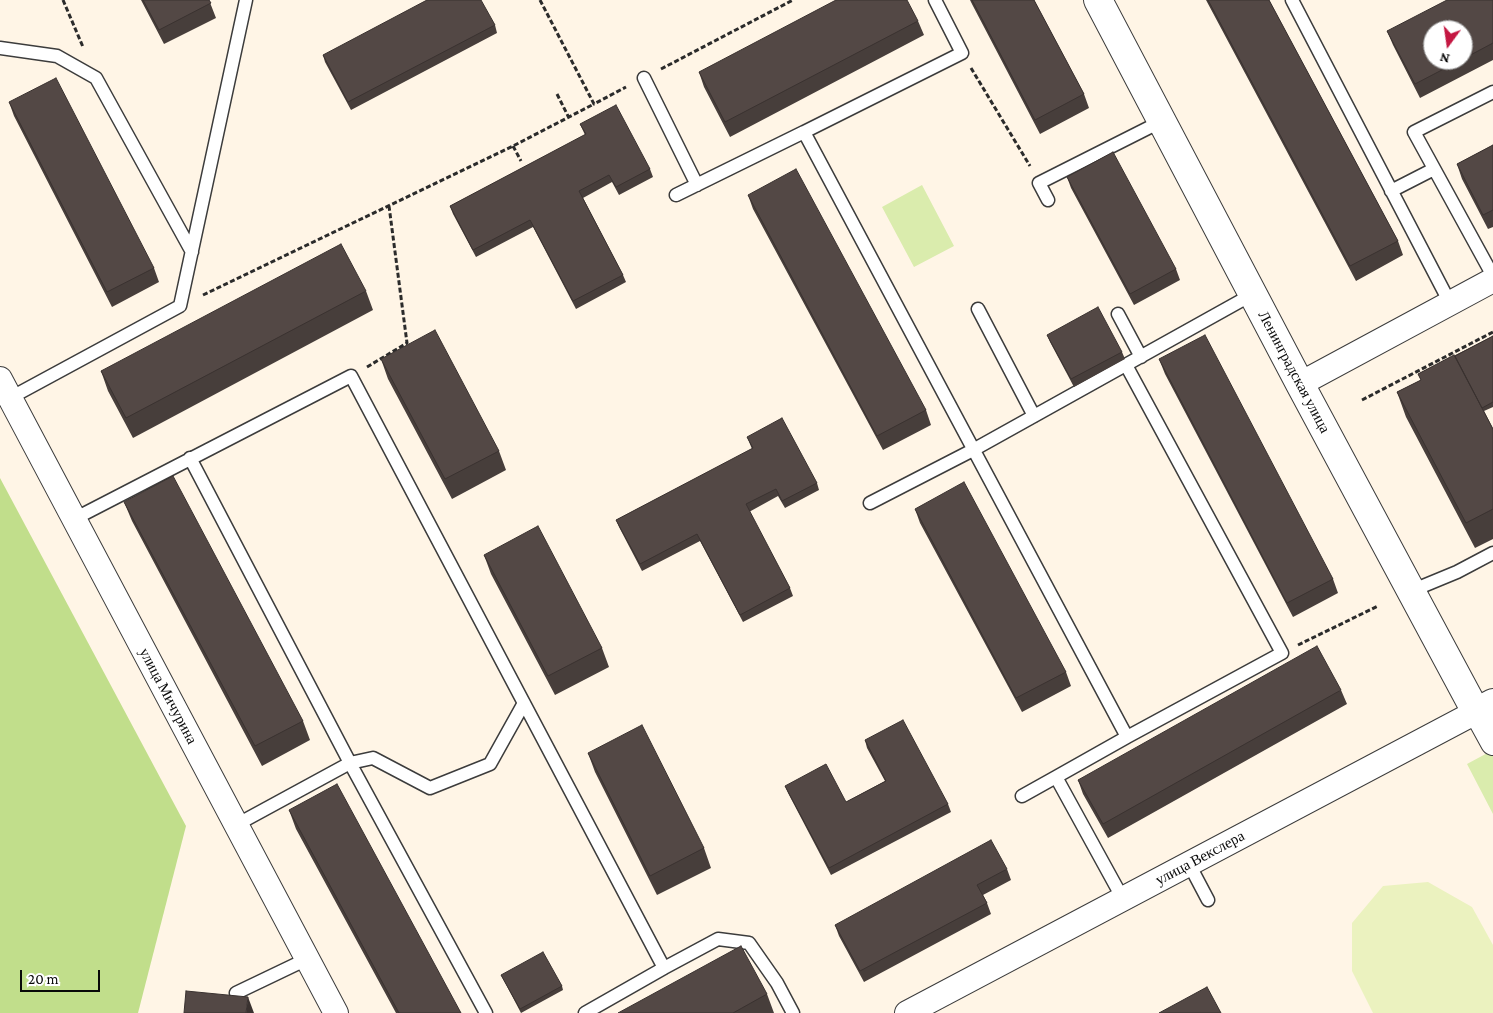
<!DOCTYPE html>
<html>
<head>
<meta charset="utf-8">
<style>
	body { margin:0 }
	#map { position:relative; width:1493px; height:1013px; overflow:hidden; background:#fff5e6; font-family:"Crimson Pro",serif }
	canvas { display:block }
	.north { position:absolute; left:1423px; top:20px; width:50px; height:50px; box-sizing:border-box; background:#fff; border:1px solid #9d9d9d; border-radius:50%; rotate:194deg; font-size:14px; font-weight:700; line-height:20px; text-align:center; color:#090909 }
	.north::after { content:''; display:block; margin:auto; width:18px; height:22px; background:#c41742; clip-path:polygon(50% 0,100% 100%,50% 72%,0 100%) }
	.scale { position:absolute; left:20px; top:970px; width:80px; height:22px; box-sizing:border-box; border:2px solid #090909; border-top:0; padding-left:6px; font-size:15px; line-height:18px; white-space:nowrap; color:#090909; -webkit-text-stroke:4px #fff; paint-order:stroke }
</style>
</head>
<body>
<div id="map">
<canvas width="1493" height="1013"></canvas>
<div class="north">N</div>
<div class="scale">20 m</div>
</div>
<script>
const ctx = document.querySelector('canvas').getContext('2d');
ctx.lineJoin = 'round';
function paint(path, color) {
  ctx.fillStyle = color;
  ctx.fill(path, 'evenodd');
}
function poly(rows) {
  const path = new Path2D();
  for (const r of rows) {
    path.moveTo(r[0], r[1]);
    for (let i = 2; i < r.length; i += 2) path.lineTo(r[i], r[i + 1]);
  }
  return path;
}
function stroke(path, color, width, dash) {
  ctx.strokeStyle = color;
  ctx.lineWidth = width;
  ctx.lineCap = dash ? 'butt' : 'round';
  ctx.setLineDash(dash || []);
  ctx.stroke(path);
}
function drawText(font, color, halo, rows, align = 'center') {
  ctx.font = font + ' "Crimson Pro",serif';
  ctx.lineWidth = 5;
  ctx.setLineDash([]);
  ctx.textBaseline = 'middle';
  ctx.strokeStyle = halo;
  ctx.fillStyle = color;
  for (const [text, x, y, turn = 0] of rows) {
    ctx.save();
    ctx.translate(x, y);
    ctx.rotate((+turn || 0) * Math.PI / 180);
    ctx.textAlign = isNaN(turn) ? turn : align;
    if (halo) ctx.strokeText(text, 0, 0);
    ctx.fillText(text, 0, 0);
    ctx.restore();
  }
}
paint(poly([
	[922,185,954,246,914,267,882,207],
	[1493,750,1493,814,1467,764]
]), '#daecad');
paint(poly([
	[0,478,186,826,138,1013,0,1013]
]), '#c1de8b');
paint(poly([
	[1428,882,1472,907,1493,945,1493,1013,1373,1013,1352,971,1352,923,1383,886]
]), '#ebf2bf');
const service = poly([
	[935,0,962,53,804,132,1127,737,1056,777,1123,899],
	[1292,0,1450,303],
	[0,48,57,56,96,78,192,252],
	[644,78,697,185],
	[1493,92,1414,132,1493,276],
	[1391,191,1434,169],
	[676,195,804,132],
	[1048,200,1039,183,1162,121],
	[978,309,1034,416],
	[1118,314,1141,357],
	[1126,365,1282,653,1127,737],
	[10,398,180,306,246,0],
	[190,458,350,763,486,1013],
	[870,503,973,450,1253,294],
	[74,519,351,376,664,968,718,939,749,943,777,983,793,1013],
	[1411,591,1457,572,1493,553],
	[1022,796,1056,777],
	[236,825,350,763,373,758,430,788,490,764,524,703],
	[1189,864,1208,900],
	[236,993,307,959],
	[585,1013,664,968]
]);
const minor = poly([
	[0,379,336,1013],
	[1300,384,1493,280],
	[907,1013,1476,712,1493,743]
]);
const tertiary = poly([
	[1098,0,1300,384,1476,712,1493,703]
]);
stroke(service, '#3c3c3c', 15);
stroke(minor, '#3c3c3c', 26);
stroke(tertiary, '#3c3c3c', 30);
stroke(poly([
	[63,0,83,47],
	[540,0,594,104,626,87],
	[971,68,1030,166],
	[661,69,793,0],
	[557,94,569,118],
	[513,146,521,161],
	[203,295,513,146,594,104],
	[367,367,407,343,389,206],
	[1362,400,1493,332],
	[1298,645,1378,606]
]), '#2b2b2b', 3, [5, 2.5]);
stroke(service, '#fff', 12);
stroke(minor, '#fff', 24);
stroke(tertiary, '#fff', 28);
paint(poly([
	[141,0,209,0,216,18,164,44],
	[970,0,1034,0,1084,94,1089,108,1040,134,973,6],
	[1206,0,1269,0,1398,241,1403,255,1356,281],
	[1493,0,1493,60,1420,98,1393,45,1387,31],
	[1463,30,1463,60,1433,60],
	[918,21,924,35,730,137,704,87,699,72],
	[495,25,497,33,351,110,325,62,323,55],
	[9,102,154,268,159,282,112,307,14,116],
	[580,124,650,169,653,177,619,195,612,182,583,198,623,275,626,282,576,309,533,227,476,257,453,214,450,206,585,135],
	[1493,145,1493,227,1488,229,1462,179,1457,164],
	[1067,177,1176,269,1180,280,1134,305,1071,188],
	[748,195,926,410,931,425,883,450,753,209],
	[366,291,373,310,133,438,108,391,101,371],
	[1047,335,1122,352,1125,359,1074,387,1050,342],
	[1493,336,1493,407,1484,411,1493,429,1493,539,1475,548,1406,417,1397,392,1421,380,1418,374],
	[381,359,499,451,506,470,452,499,388,379],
	[1159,359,1333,579,1338,593,1293,617,1165,374],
	[747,437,817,483,819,490,785,508,778,496,749,512,790,588,793,596,743,622,700,541,642,571,619,527,616,520,752,449],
	[124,502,303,721,310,740,262,766,132,521],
	[915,509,1066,672,1071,686,1022,712,920,523],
	[484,555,602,648,609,667,555,695,491,574],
	[1341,690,1347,704,1108,838,1083,794,1078,780],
	[865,740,948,804,951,812,831,875,788,793,785,786,846,802,885,781,867,748],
	[588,753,704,848,711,868,657,895,595,772],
	[289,810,461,1013,396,1013,296,829],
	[1007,869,1011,880,983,895,987,903,991,914,864,982,839,936,835,925],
	[501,975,562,986,563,990,521,1013],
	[767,994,774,1013,618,1013]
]), '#473e3b');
paint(poly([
	[248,997,254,1013,246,1013]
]), '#3a3230');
const building = poly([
	[143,0,209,0,211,3,159,30,143,0],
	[427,0,481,0,495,25,348,102,323,55,427,0],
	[836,0,907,0,918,21,725,122,699,72,836,0],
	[972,0,1034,0,1084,94,1035,120,972,0],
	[1208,0,1269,0,1398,241,1350,266,1208,0],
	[1447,0,1493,0,1493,43,1463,59,1463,30,1433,30,1433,60,1461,60,1415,84,1387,31,1447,0],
	[56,78,154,268,107,292,9,102,56,78],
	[616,105,650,169,616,187,609,175,579,191,623,275,573,301,530,220,473,250,450,206,586,134,580,124,616,105],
	[1493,145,1493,210,1483,215,1457,164,1493,145],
	[1113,152,1176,269,1130,294,1067,177,1113,152],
	[796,169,926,410,877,436,748,195,796,169],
	[341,244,366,291,126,418,101,371,341,244],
	[1098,307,1122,352,1071,379,1047,335,1098,307],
	[435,330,499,451,445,479,381,359,435,330],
	[1205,335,1333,579,1287,603,1159,359,1205,335],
	[1493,336,1493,402,1482,408,1455,356,1493,336],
	[1454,355,1493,429,1493,509,1466,523,1397,392,1421,380,1418,374,1454,355],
	[782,418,817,483,782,501,776,489,746,504,790,588,740,615,697,534,640,564,616,520,753,448,747,437,782,418],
	[173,476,303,721,255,746,124,502,173,476],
	[964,482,1066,672,1016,698,915,509,964,482],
	[538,526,602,648,548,676,484,555,538,526],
	[1317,646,1341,690,1103,824,1078,780,1317,646],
	[903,720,948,804,829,868,785,786,826,764,846,802,886,781,865,740,903,720],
	[642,725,704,848,650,876,588,753,642,725],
	[337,784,461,1013,399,1013,289,810,337,784],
	[991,840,1007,869,977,885,987,903,860,971,835,925,991,840],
	[741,946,767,994,733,1013,618,1013,741,946],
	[543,952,562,986,520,1009,501,975,543,952],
	[1207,987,1221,1013,1159,1013,1207,987],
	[186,991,248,997,246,1013,184,1013,186,991]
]);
paint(building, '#534845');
stroke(building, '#3a3230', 1);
drawText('15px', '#090909', '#fff', [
	["Ленинградская улица",1294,372,62],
	["улица Мичурина",168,696,62],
	["улица Векслера",1200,858,-28]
]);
</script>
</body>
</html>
